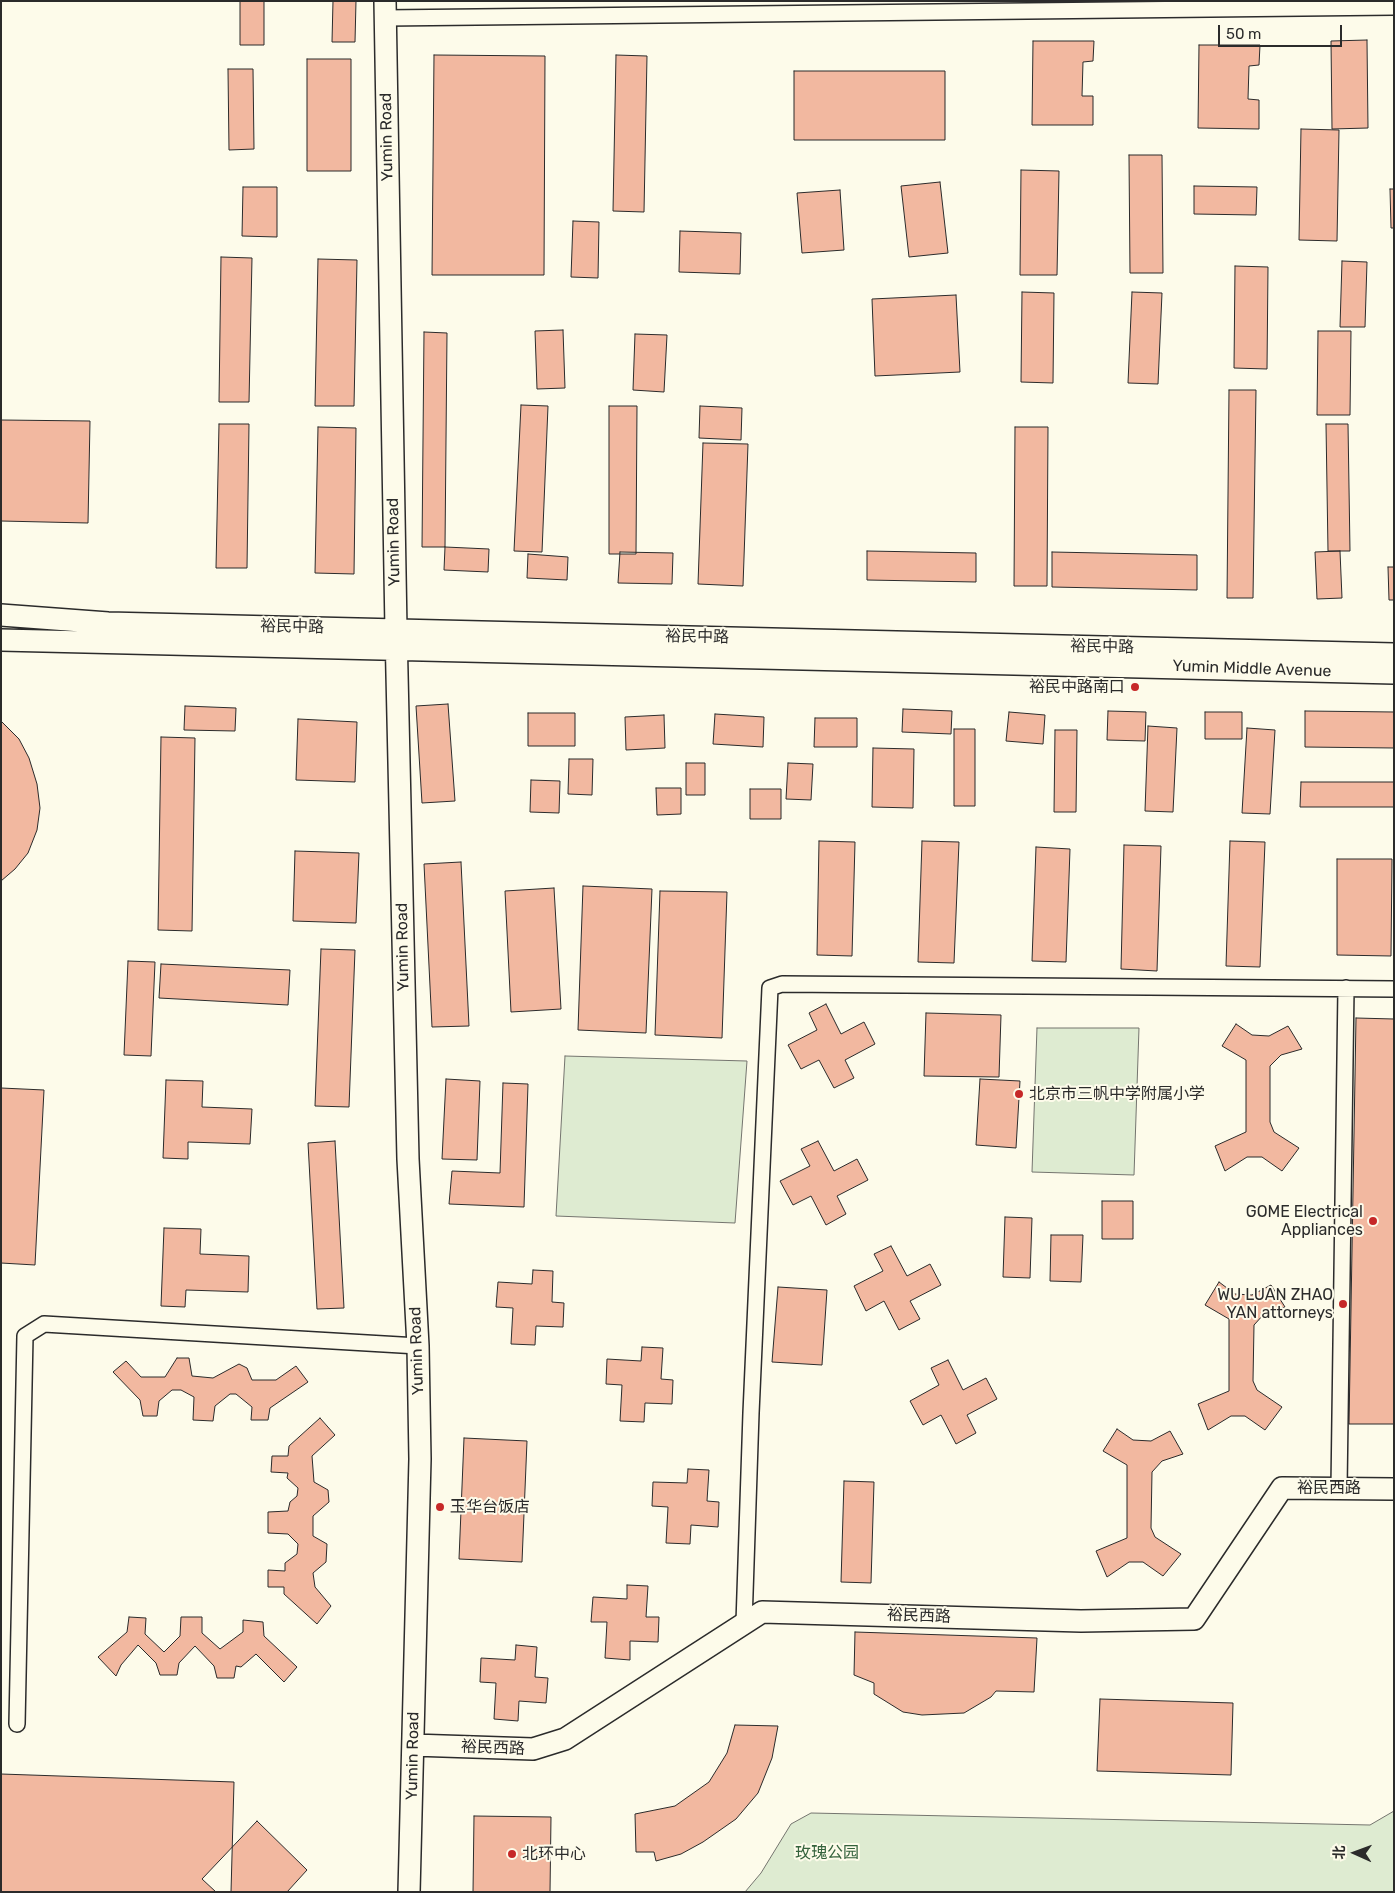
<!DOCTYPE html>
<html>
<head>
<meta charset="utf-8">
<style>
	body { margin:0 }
	#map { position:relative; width:1395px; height:1893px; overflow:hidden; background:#fdfbea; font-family:Rubik,"Noto Sans SC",sans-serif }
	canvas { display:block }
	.frame { position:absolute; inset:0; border:2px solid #2b2b2b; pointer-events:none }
	.north { position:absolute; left:1330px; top:1828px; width:50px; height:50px; -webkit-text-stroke:4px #fdfbea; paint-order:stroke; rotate:272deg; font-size:14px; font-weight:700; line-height:20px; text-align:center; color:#2b2b2b }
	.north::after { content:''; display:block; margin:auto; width:18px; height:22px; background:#2b2b2b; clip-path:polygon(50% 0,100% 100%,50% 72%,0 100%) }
	.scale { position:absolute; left:1218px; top:25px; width:124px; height:22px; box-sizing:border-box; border:2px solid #2b2b2b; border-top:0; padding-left:6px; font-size:15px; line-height:18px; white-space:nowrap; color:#2b2b2b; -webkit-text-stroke:4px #fdfbea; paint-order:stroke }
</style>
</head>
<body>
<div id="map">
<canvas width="1395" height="1893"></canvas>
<div class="frame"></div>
<div class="north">北</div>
<div class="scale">50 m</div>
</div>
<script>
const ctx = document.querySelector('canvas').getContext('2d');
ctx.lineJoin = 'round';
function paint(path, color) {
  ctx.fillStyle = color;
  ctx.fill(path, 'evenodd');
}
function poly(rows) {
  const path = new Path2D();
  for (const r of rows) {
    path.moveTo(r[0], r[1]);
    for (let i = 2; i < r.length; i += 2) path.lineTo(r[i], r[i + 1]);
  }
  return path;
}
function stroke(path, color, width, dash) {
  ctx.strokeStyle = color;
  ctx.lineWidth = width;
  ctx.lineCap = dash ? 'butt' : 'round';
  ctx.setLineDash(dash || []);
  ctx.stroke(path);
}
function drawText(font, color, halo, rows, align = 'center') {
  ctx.font = font + ' Rubik,"Noto Sans SC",sans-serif';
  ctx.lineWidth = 4;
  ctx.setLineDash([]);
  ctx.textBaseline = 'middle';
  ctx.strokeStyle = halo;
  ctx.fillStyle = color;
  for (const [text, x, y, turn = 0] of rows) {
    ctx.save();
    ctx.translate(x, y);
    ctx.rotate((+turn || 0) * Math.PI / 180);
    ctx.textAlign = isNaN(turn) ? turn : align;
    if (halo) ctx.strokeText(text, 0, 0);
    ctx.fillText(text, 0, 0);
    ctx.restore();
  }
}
const green = poly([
	[1037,1028,1139,1028,1134,1175,1032,1172,1037,1028],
	[565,1056,747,1061,735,1223,556,1216,565,1056],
	[1394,1811,1394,1892,745,1892,761,1873,791,1824,811,1813,1370,1825,1394,1811]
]);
paint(green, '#deebd1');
stroke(green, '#74746e', 1);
const building = poly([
	[240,1,264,1,264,45,240,45,240,1],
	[333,1,356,1,355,42,332,42,333,1],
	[1367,40,1368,128,1332,129,1331,41,1367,40],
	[1033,41,1094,41,1093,61,1083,62,1082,96,1093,96,1093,125,1032,125,1033,41],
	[1199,45,1260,45,1259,65,1249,66,1248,99,1259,100,1259,129,1198,128,1199,45],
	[434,55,545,56,544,275,432,275,434,55],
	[616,55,647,56,644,212,613,211,616,55],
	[307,59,351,59,351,171,307,171,307,59],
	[228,69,253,69,254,149,229,150,228,69],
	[794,71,945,71,945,140,794,140,794,71],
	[1301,129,1339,130,1337,241,1299,240,1301,129],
	[1129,155,1162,155,1163,273,1130,273,1129,155],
	[1021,170,1059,171,1057,275,1020,275,1021,170],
	[940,182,948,253,909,257,901,186,940,182],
	[1194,186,1257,187,1256,215,1194,214,1194,186],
	[243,187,277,187,277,237,242,236,243,187],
	[1390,189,1394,189,1394,228,1391,228,1390,189],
	[840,190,844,250,802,253,797,193,840,190],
	[573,221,599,222,598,278,571,277,573,221],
	[680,231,741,233,740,274,679,272,680,231],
	[221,257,252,258,249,402,219,402,221,257],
	[318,259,357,260,354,406,315,406,318,259],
	[1342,261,1367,262,1365,327,1340,327,1342,261],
	[1235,266,1268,267,1267,369,1234,368,1235,266],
	[1022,292,1054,293,1053,383,1021,382,1022,292],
	[1132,292,1162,293,1158,384,1128,383,1132,292],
	[956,295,960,372,875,376,872,299,956,295],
	[563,330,565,388,537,389,535,331,563,330],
	[1318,331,1351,331,1350,415,1317,415,1318,331],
	[424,332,447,333,445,547,422,547,424,332],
	[635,334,667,335,664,392,633,390,635,334],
	[1229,390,1256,390,1253,598,1227,598,1229,390],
	[521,405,548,406,542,552,514,551,521,405],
	[609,406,637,406,636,554,609,554,609,406],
	[700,406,742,408,741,440,699,438,700,406],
	[1,420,90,421,88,523,1,521,1,420],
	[219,424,249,424,247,568,216,568,219,424],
	[1326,424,1348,424,1350,551,1328,551,1326,424],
	[318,427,356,428,354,574,315,573,318,427],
	[1015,427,1048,427,1047,586,1014,586,1015,427],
	[703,443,748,444,743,586,698,584,703,443],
	[445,547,489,549,488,572,444,570,445,547],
	[867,551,976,553,976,582,867,580,867,551],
	[1340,551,1342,598,1317,599,1315,552,1340,551],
	[620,552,673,553,672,584,618,583,620,552],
	[1052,552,1197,555,1197,590,1052,587,1052,552],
	[528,554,568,557,567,580,527,578,528,554],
	[1388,567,1394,567,1394,600,1389,600,1388,567],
	[448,704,455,801,422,803,416,706,448,704],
	[185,706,236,708,235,731,184,730,185,706],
	[903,709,952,711,951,734,902,732,903,709],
	[1108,711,1146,712,1145,741,1107,740,1108,711],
	[1305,711,1394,712,1394,748,1305,747,1305,711],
	[1009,712,1045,715,1043,744,1006,741,1009,712],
	[1205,712,1242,712,1242,739,1205,739,1205,712],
	[528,713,575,713,575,746,528,746,528,713],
	[715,714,764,717,763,747,713,744,715,714],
	[664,715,665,748,626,750,625,717,664,715],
	[815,718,857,718,857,747,814,747,815,718],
	[298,719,357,722,355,782,296,780,298,719],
	[1,721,19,739,29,758,37,784,40,808,37,830,28,853,15,869,1,881,1,721],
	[1148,726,1177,728,1173,812,1145,811,1148,726],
	[1247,728,1275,730,1270,814,1242,813,1247,728],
	[954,729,975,729,975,806,954,806,954,729],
	[1055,730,1077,730,1076,812,1054,812,1055,730],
	[161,737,195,738,192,931,158,930,161,737],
	[873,748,914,749,913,808,872,807,873,748],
	[569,759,593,759,592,795,568,794,569,759],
	[686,763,705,763,705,795,686,795,686,763],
	[788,763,813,764,811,800,786,799,788,763],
	[531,780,560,781,559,813,530,812,531,780],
	[1301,782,1394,782,1394,807,1300,807,1301,782],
	[656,788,681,788,681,814,657,815,656,788],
	[750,789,781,789,781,819,750,819,750,789],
	[819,841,855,842,852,956,817,955,819,841],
	[922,841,959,842,954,963,918,962,922,841],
	[1230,841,1265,842,1260,967,1226,966,1230,841],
	[1124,845,1161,846,1157,971,1121,969,1124,845],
	[1036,847,1070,849,1066,962,1032,961,1036,847],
	[295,851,359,853,356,923,293,921,295,851],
	[1337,859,1392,859,1391,956,1337,955,1337,859],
	[461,862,469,1026,432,1027,424,864,461,862],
	[583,886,652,889,646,1033,578,1030,583,886],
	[554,888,561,1009,511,1012,505,891,554,888],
	[660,891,727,892,722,1038,655,1035,660,891],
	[321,949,355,950,349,1107,315,1106,321,949],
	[128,961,155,962,151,1056,124,1055,128,961],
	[161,964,290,970,288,1005,159,998,161,964],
	[826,1004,841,1034,864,1022,875,1044,845,1060,854,1078,834,1088,819,1060,801,1069,788,1045,817,1030,809,1013,826,1004],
	[926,1013,1001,1015,999,1077,924,1076,926,1013],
	[1356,1018,1394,1019,1394,1424,1349,1424,1356,1018],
	[1236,1024,1252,1035,1269,1036,1288,1026,1302,1049,1281,1055,1270,1066,1270,1122,1274,1132,1299,1148,1282,1171,1262,1157,1247,1157,1225,1171,1215,1146,1246,1132,1246,1060,1222,1046,1236,1024],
	[446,1079,480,1081,477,1160,442,1159,446,1079],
	[980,1079,1020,1081,1016,1148,976,1145,980,1079],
	[166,1080,203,1081,202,1107,252,1109,250,1144,188,1142,188,1159,163,1158,166,1080],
	[503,1083,528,1084,524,1207,449,1204,452,1171,500,1173,503,1083],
	[1,1088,44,1090,35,1265,1,1263,1,1088],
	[335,1141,344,1308,317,1309,308,1143,335,1141],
	[818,1141,834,1171,857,1159,868,1180,837,1196,846,1214,826,1225,811,1196,793,1205,780,1181,810,1166,801,1149,818,1141],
	[1102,1201,1133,1201,1133,1239,1102,1239,1102,1201],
	[1005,1217,1032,1218,1030,1278,1003,1277,1005,1217],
	[164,1228,201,1229,200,1254,249,1256,248,1292,186,1290,185,1307,161,1306,164,1228],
	[1051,1235,1083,1235,1081,1282,1050,1281,1051,1235],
	[891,1246,907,1276,930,1264,941,1285,910,1301,920,1319,899,1330,884,1301,866,1311,854,1286,883,1271,874,1254,891,1246],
	[533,1270,553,1271,552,1302,564,1303,563,1327,536,1326,535,1345,511,1344,513,1308,496,1307,498,1282,532,1284,533,1270],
	[1219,1282,1235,1294,1252,1295,1271,1285,1285,1307,1264,1314,1254,1325,1253,1381,1257,1390,1282,1407,1265,1430,1245,1416,1231,1416,1208,1430,1198,1404,1229,1391,1229,1319,1205,1305,1219,1282],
	[778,1287,827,1290,822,1365,772,1362,778,1287],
	[642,1347,663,1348,661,1379,673,1380,672,1404,645,1403,644,1422,620,1421,622,1385,606,1384,607,1359,641,1361,642,1347],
	[177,1358,189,1358,192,1376,213,1378,239,1364,247,1368,252,1380,276,1380,296,1366,308,1382,270,1408,268,1420,251,1420,252,1407,236,1394,230,1394,215,1406,213,1421,193,1420,194,1397,181,1390,172,1390,159,1401,157,1416,143,1416,140,1400,113,1372,126,1361,141,1377,165,1377,177,1358],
	[948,1360,963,1390,986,1378,997,1399,967,1415,976,1433,956,1444,941,1415,923,1425,910,1401,939,1385,931,1368,948,1360],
	[320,1418,335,1435,312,1456,314,1482,328,1490,329,1502,313,1516,313,1536,327,1544,326,1562,313,1573,315,1587,331,1606,317,1624,284,1594,284,1587,268,1587,268,1570,285,1571,285,1563,297,1554,298,1544,288,1534,268,1533,268,1512,288,1511,290,1502,297,1496,298,1488,287,1478,288,1473,271,1472,272,1456,288,1456,289,1446,320,1418],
	[1117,1429,1133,1440,1151,1441,1170,1431,1183,1454,1162,1461,1152,1472,1151,1528,1155,1537,1181,1554,1163,1576,1143,1562,1129,1562,1107,1577,1096,1551,1127,1538,1127,1465,1103,1451,1117,1429],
	[464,1438,527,1441,522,1562,459,1559,464,1438],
	[688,1469,709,1470,707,1501,719,1502,718,1527,691,1525,690,1544,666,1543,668,1507,652,1506,653,1482,687,1483,688,1469],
	[844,1481,874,1482,871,1583,841,1582,844,1481],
	[627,1585,648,1586,646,1617,659,1617,658,1642,630,1641,630,1660,605,1658,607,1622,591,1622,593,1597,627,1599,627,1585],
	[129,1617,146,1618,145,1634,164,1652,180,1636,181,1617,202,1617,202,1633,220,1649,243,1632,243,1620,263,1622,264,1636,297,1667,284,1682,256,1654,241,1667,236,1666,234,1678,217,1678,214,1666,195,1646,179,1663,177,1675,160,1675,156,1663,138,1645,121,1665,116,1676,98,1657,127,1632,129,1617],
	[855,1632,1037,1638,1034,1692,996,1691,991,1697,964,1713,922,1715,903,1712,874,1694,874,1683,854,1675,855,1632],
	[516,1645,537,1647,535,1677,548,1678,546,1703,519,1701,518,1721,494,1719,496,1683,480,1682,481,1658,515,1660,516,1645],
	[1100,1699,1233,1703,1231,1775,1097,1771,1100,1699],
	[735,1725,778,1726,772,1758,758,1793,736,1819,703,1842,681,1854,656,1861,654,1852,636,1852,635,1814,675,1806,709,1782,727,1753,735,1725],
	[1,1774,234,1782,231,1892,1,1892,1,1774],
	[474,1816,551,1817,550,1892,473,1892,474,1816],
	[257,1821,307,1870,287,1892,216,1892,202,1879,257,1821]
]);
paint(building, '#f2b8a0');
stroke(building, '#2b2b2b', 1);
const street = poly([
	[385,18,1394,7],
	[1339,1488,1346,988],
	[744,1623,751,1413,770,988,782,984,1394,989],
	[17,1724,25,1336,44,1324,418,1346]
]);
const secondary = poly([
	[385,1,396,630,408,1159,418,1346,420,1459,409,1892],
	[1,615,108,623,1394,654],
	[1,640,1394,673],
	[413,1745,533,1749,565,1739,762,1612,1081,1621,1194,1619,1282,1488,1394,1489]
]);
stroke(street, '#2b2b2b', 18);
stroke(secondary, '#2b2b2b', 24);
stroke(street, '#fdfbea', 15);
stroke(secondary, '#fdfbea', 21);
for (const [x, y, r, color] of [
	[1135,687,5,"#c62828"],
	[1019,1094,5,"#c62828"],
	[1373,1221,5,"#c62828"],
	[1343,1304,5,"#c62828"],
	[440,1507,5,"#c62828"],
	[512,1854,5,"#c62828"]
]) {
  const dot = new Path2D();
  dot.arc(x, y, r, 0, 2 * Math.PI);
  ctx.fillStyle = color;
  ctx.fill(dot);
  stroke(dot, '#fdfbea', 2);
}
drawText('16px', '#2b2b2b', '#fdfbea', [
	["Yumin Road",387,137,-91],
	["Yumin Road",394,542,-91],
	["裕民中路",292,627,1],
	["裕民中路",697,637,1],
	["裕民中路",1102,647,1],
	["Yumin Middle Avenue",1252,669,2],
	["Yumin Road",403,947,-91],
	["Yumin Road",417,1351,-92],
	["裕民西路",1329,1488],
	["裕民西路",919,1616,2],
	["裕民西路",493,1748,2],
	["Yumin Road",413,1756,-89]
]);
drawText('16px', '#2b2b2b', '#fdfbea', [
	["裕民中路南口",1125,687],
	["北京市三帆中学附属小学",1029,1094,"left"],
	["GOME Electrical",1363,1212],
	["Appliances",1363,1230],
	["WU LUAN ZHAO",1333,1295],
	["YAN attorneys",1333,1313],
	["玉华台饭店",450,1507,"left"],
	["北环中心",522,1854,"left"]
], 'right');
drawText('16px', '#34623c', '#fdfbea', [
	["玫瑰公园",827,1853]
]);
</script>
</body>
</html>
